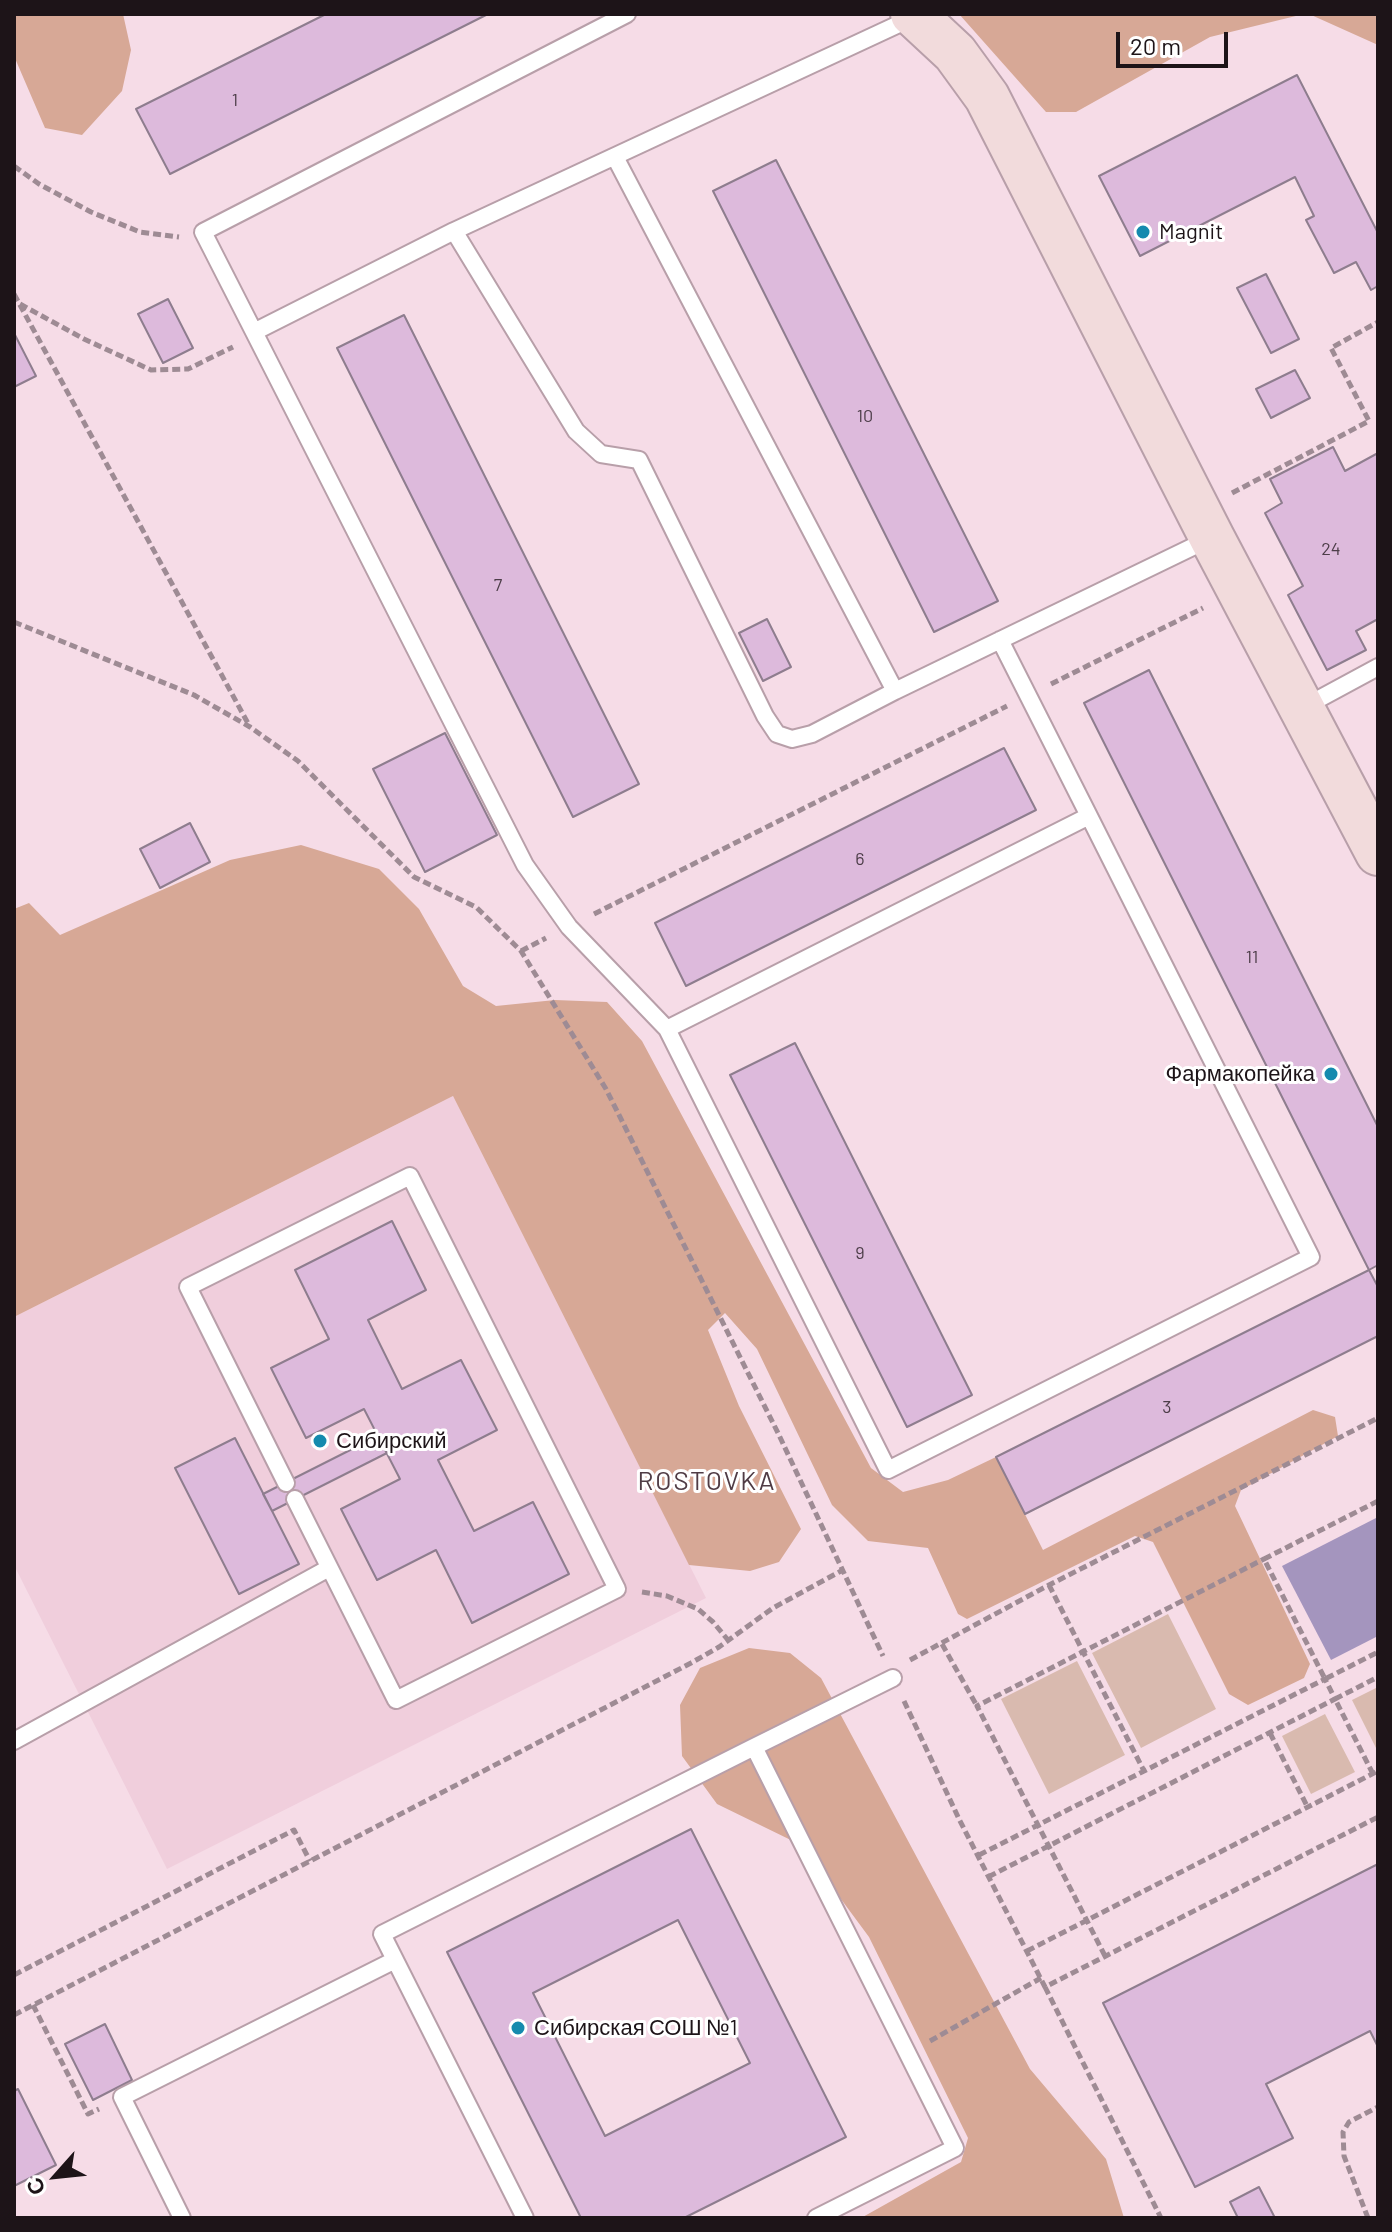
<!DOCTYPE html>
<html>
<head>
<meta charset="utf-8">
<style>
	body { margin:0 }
	#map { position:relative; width:1392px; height:2232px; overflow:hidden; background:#f6dce7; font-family:Barlow,sans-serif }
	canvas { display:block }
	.frame { position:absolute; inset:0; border:16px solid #1d1418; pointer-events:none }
	.north { position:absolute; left:16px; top:2136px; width:80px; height:80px; -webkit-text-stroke:6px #fff; paint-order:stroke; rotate:243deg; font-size:22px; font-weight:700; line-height:32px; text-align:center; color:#1d1418 }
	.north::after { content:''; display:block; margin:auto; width:28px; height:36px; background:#1d1418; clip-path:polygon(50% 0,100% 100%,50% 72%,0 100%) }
	.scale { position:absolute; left:1116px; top:32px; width:112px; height:36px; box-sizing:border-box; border:4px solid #1d1418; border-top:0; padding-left:10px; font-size:24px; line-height:28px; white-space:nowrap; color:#1d1418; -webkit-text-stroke:6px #fff; paint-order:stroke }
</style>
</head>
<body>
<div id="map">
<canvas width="1392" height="2232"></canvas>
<div class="frame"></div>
<div class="north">С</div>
<div class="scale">20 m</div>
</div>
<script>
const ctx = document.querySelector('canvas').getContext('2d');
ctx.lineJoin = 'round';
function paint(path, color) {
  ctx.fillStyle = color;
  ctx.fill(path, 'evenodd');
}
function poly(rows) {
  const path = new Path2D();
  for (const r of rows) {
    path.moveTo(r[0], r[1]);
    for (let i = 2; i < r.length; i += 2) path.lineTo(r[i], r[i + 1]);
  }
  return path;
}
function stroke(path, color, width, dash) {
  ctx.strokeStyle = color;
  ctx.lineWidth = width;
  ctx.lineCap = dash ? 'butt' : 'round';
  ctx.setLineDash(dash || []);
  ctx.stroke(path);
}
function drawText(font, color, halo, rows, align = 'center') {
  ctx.font = font + ' Barlow,sans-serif';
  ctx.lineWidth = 6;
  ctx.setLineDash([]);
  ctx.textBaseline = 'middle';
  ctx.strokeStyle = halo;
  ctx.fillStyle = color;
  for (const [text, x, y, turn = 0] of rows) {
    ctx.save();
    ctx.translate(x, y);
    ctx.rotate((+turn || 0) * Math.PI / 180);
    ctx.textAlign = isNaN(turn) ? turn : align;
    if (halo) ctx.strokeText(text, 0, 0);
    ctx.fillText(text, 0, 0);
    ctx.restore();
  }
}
paint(poly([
	[453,1096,706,1598,167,1869,14,1565,14,1317]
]), '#f0cedc');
paint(poly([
	[1168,1614,1216,1709,1141,1748,1092,1653],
	[1077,1661,1125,1755,1049,1794,1001,1699],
	[1378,1687,1378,1752,1352,1700],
	[1325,1714,1355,1772,1311,1794,1282,1736]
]), '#d9baaf');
paint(poly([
	[14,14,123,14,131,50,122,91,82,135,45,128,14,56],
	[959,14,1304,14,1210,37,1076,112,1046,112],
	[1309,14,1378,14,1378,45],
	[301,845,379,869,419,909,463,986,496,1006,555,1000,607,1002,642,1041,871,1468,903,1492,948,1480,996,1457,1043,1550,1313,1410,1335,1417,1338,1436,1241,1490,1235,1506,1310,1664,1304,1678,1248,1705,1229,1694,1153,1542,1135,1536,967,1619,958,1614,928,1548,868,1541,832,1505,757,1349,725,1313,708,1330,739,1406,801,1529,779,1562,750,1571,689,1565,453,1096,14,1317,14,909,29,903,60,935,230,860],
	[749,1648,790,1653,821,1678,1030,2069,1106,2159,1124,2218,861,2218,961,2162,968,2138,869,1937,801,1845,717,1804,682,1756,680,1705,700,1668]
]), '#d7a896');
paint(poly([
	[1378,1517,1378,1636,1331,1660,1282,1566]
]), '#a495be');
const building = poly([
	[326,14,488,14,170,174,136,109,326,14],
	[1297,75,1378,233,1378,286,1371,290,1356,262,1334,273,1306,220,1314,216,1295,177,1140,256,1099,176,1297,75],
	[776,160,998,601,934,632,713,191,776,160],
	[1266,274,1299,339,1271,353,1237,288,1266,274],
	[168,299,193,348,163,363,138,314,168,299],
	[404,315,639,784,573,817,337,348,404,315],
	[14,333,36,376,14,387,14,333],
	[1295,370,1310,398,1271,418,1256,389,1295,370],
	[1333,447,1345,471,1378,453,1378,619,1356,631,1366,650,1327,670,1288,595,1303,586,1265,513,1282,503,1270,479,1333,447],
	[767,619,791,667,763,681,739,633,767,619],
	[1149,670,1378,1127,1378,1265,1369,1270,1084,703,1149,670],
	[445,733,497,835,425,872,373,769,445,733],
	[1004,748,1036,810,686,986,655,923,1004,748],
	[190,823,210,862,160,888,140,849,190,823],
	[795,1043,972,1395,907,1427,730,1075,795,1043],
	[392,1221,426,1290,368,1320,402,1389,461,1360,497,1430,438,1460,474,1531,533,1502,569,1574,472,1623,436,1550,377,1580,341,1509,400,1479,364,1409,306,1438,271,1368,329,1339,295,1270,392,1221],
	[1369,1270,1378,1287,1378,1336,1025,1514,996,1457,1369,1270],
	[378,1436,387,1453,272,1511,263,1494,378,1436],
	[235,1438,299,1564,239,1594,175,1468,235,1438],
	[691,1829,846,2137,684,2218,581,2218,447,1952,691,1829],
	[678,1920,750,2063,605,2136,533,1993,678,1920],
	[1378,1864,1378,2047,1370,2031,1266,2084,1293,2138,1195,2187,1103,2003,1378,1864],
	[105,2024,132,2080,93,2100,65,2044,105,2024],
	[18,2089,56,2165,14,2186,14,2091,18,2089],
	[1259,2187,1275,2218,1238,2218,1230,2202,1259,2187]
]);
paint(building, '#ddbadc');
stroke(building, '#8e7d8e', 2);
const lane = poly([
	[627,14,203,232,254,332,454,231,914,17],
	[615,157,895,691],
	[454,231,576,431,601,454,639,460,765,716,777,734,792,739,812,734,895,691,1211,538],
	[254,332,525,865,569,927,667,1029],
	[1000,640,1089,816,1311,1257,888,1470,667,1029,1089,816],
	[1304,707,1378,667],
	[286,1483,188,1287,410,1176,617,1589,396,1700,295,1499],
	[14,1741,329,1568],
	[754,1747,893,1678],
	[182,2218,122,2097,395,1960],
	[525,2218,382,1934,754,1747,955,2148,816,2218]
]);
const secondary = poly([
	[913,14,955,53,987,97,1212,538,1378,853]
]);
stroke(lane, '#b89fa9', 20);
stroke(secondary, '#b89fa9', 48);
stroke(poly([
	[14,166,39,184,91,212,140,232,179,237],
	[14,294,250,727],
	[20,304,84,339,151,370,188,369,233,347],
	[1232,493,1369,421,1331,348,1378,322],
	[14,622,194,695,250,727,298,761,414,877,476,907,521,951,606,1089,778,1433,883,1656],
	[1051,684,1203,608],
	[594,914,1007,706],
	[521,951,546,938],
	[1378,1501,1264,1559,1325,1679,1378,1652],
	[1049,1585,1144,1771],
	[642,1592,667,1596,698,1609,713,1622,728,1640],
	[942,1644,977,1706],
	[910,1660,1049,1585,1378,1418],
	[904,1701,959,1819,1045,1987,1378,1817],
	[1270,1733,1308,1808],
	[1373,1774,1335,1699,1378,1677],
	[979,1855,1325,1679,1335,1699,990,1876],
	[1027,1951,1378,1771],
	[1105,1956,977,1706,1264,1559],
	[14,1975,294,1830,310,1861],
	[1045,1987,1161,2218],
	[33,2005,88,2114,99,2109],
	[14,2015,691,1663,719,1647,773,1608,841,1571],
	[930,2041,1041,1978],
	[1368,2218,1344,2156,1343,2132,1349,2122,1378,2107]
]), '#9e8b94', 5, [8, 4]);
stroke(lane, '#fff', 16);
stroke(secondary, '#f2dbdc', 44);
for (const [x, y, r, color] of [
	[1143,232,8,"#158aae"],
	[1331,1074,8,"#158aae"],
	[320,1441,8,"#158aae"],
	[518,2028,8,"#158aae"]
]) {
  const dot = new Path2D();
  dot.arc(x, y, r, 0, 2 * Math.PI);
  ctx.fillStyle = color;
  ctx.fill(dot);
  stroke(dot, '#fff', 3);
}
drawText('18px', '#4d3e49', null, [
	["1",235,100],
	["10",865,416],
	["24",1331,549],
	["7",498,585],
	["6",860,859],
	["11",1252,957],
	["9",860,1253],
	["3",1167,1407]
]);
drawText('22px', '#1d1418', '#fff', [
	["Magnit",1159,232],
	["Фармакопейка",1315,1074,"right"],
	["Сибирский",336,1441],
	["Сибирская СОШ №1",534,2028]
], 'left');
ctx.letterSpacing = '2px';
drawText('26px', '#503c45', '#fff', [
	["ROSTOVKA",707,1481]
]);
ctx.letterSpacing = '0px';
</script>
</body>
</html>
